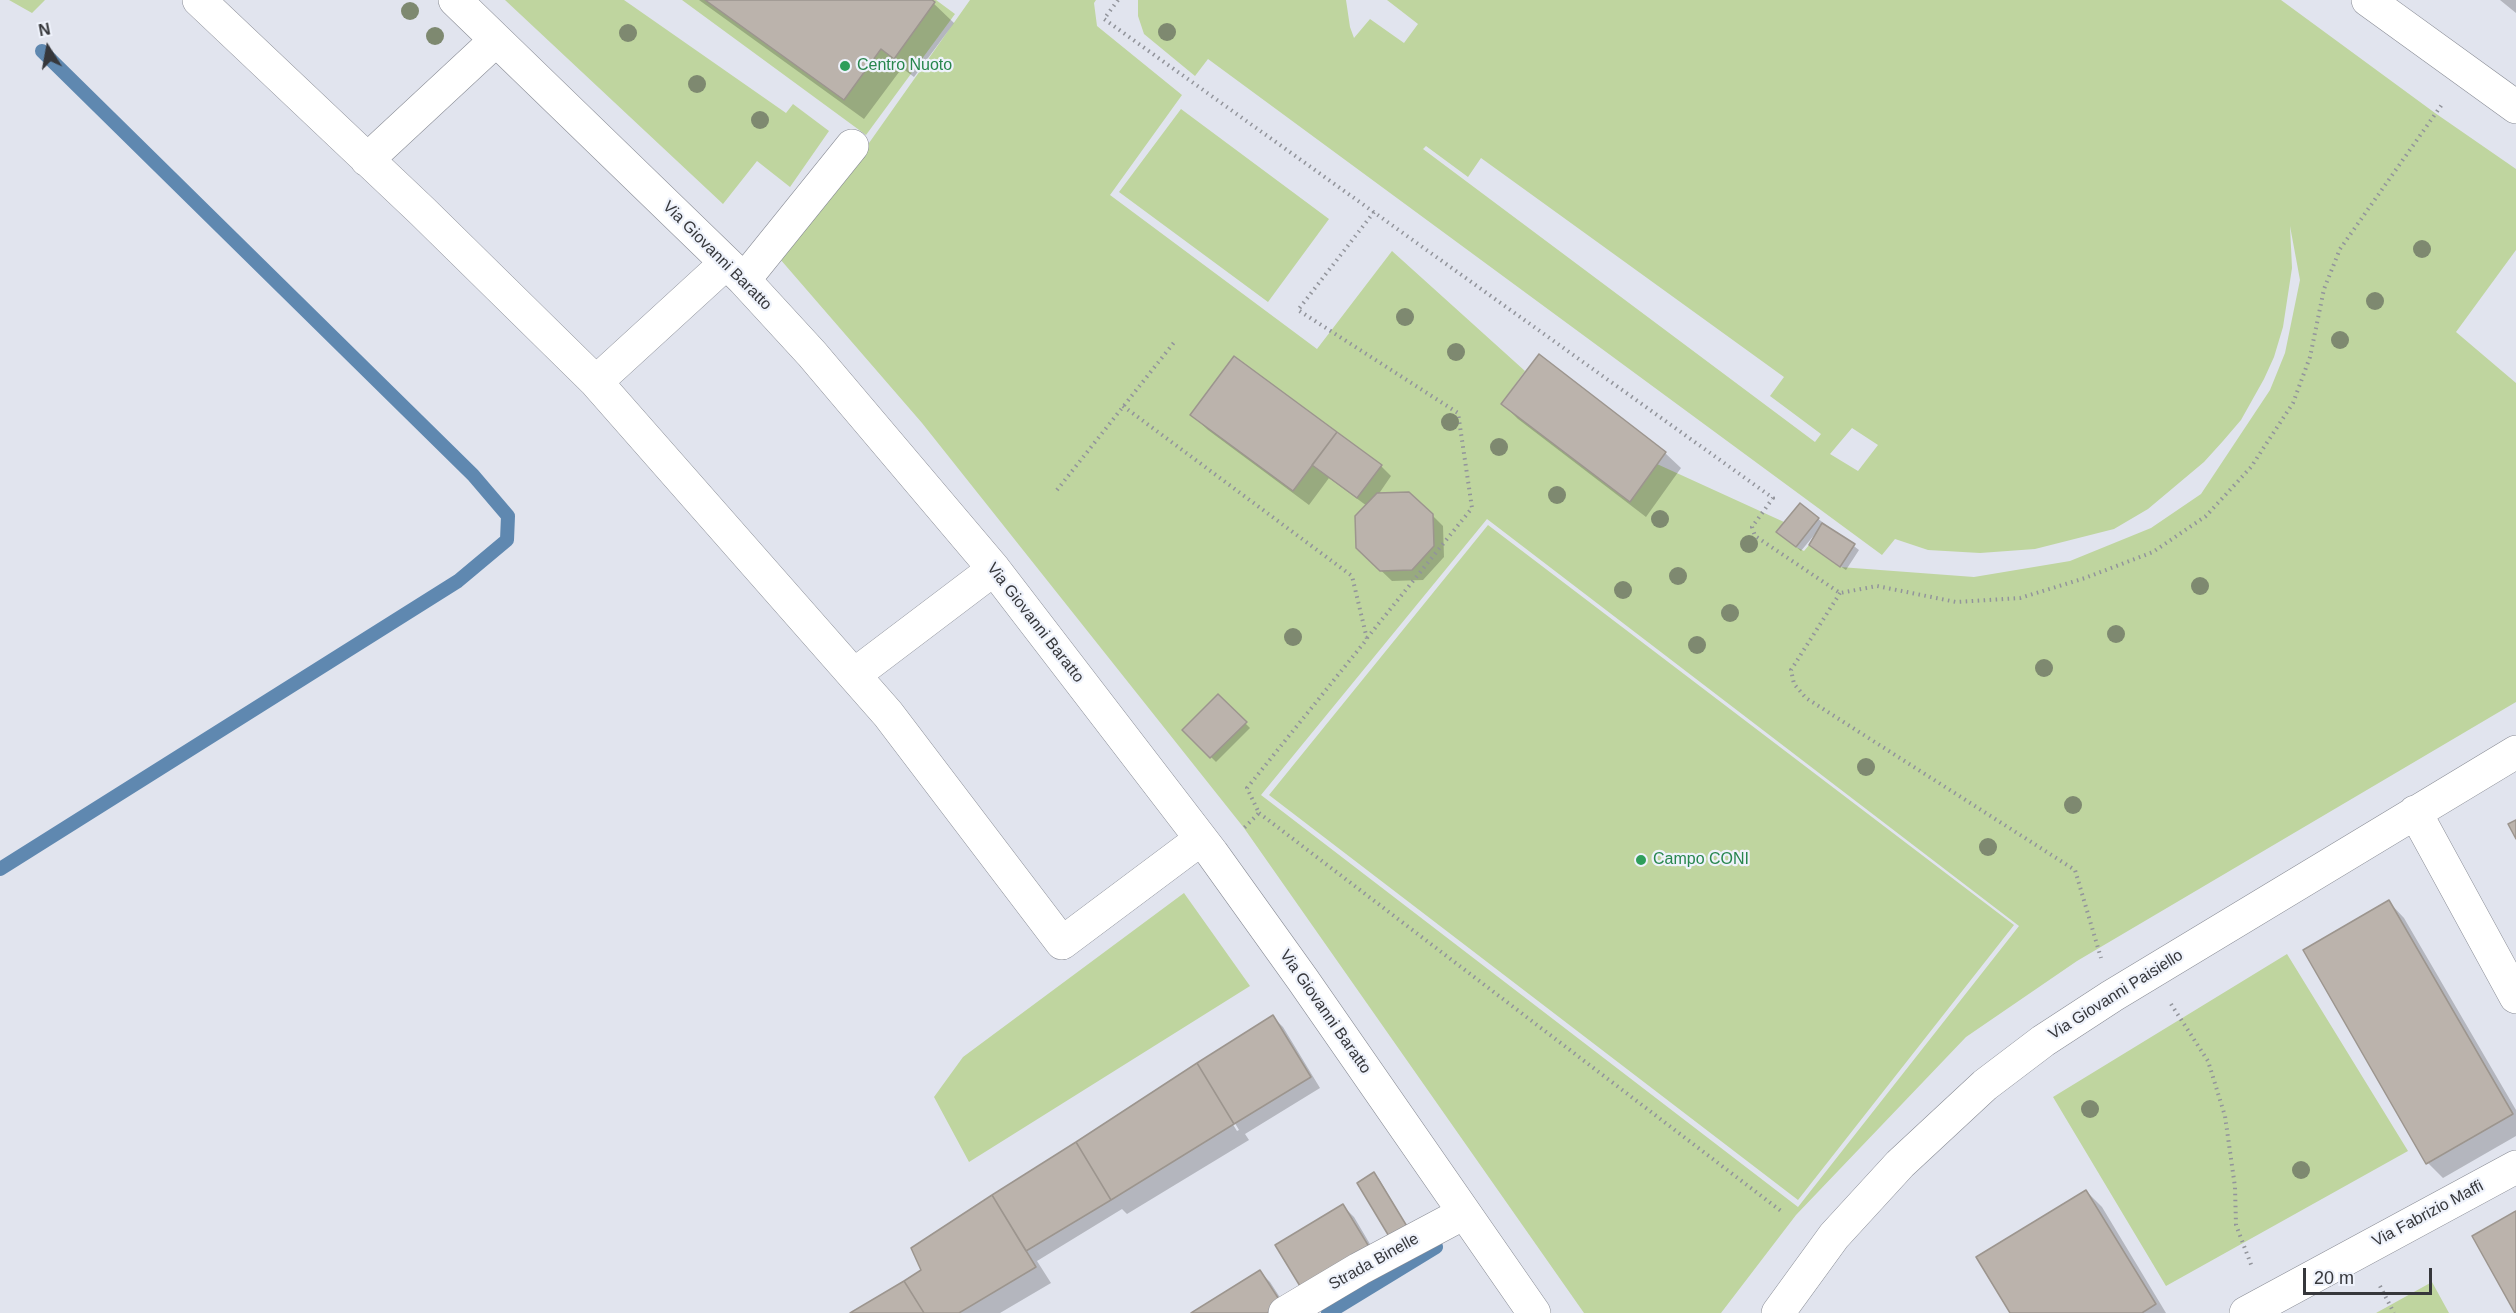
<!DOCTYPE html>
<html>
<head>
<meta charset="utf-8">
<style>
	body { margin:0 }
	#map { position:relative; width:2516px; height:1313px; overflow:hidden; background:#e1e4ee; font-family:Helvetica,sans-serif }
	canvas { display:block }
	.north { position:absolute; left:18px; top:18px; width:60px; height:60px; -webkit-text-stroke:4px #eef2fb; paint-order:stroke; rotate:349deg; font-size:16px; font-weight:700; line-height:24px; text-align:center; color:#36373b }
	.north::after { content:''; display:block; margin:auto; width:21px; height:27px; background:#36373b; clip-path:polygon(50% 0,100% 100%,50% 72%,0 100%) }
	.scale { position:absolute; left:2303px; top:1268px; width:129px; height:27px; box-sizing:border-box; border:3px solid #36373b; border-top:0; padding-left:8px; font-size:18px; line-height:21px; white-space:nowrap; color:#36373b; -webkit-text-stroke:4px #eef2fb; paint-order:stroke }
</style>
</head>
<body>
<div id="map">
<canvas width="2516" height="1313"></canvas>
<div class="north">N</div>
<div class="scale">20 m</div>
</div>
<script>
const ctx = document.querySelector('canvas').getContext('2d');
ctx.lineJoin = 'round';
function paint(path, color) {
  ctx.fillStyle = color;
  ctx.fill(path, 'evenodd');
}
function poly(rows) {
  const path = new Path2D();
  for (const r of rows) {
    path.moveTo(r[0], r[1]);
    for (let i = 2; i < r.length; i += 2) path.lineTo(r[i], r[i + 1]);
  }
  return path;
}
function stroke(path, color, width, dash) {
  ctx.strokeStyle = color;
  ctx.lineWidth = width;
  ctx.lineCap = dash ? 'butt' : 'round';
  ctx.setLineDash(dash || []);
  ctx.stroke(path);
}
function drawText(font, color, halo, rows, align = 'center') {
  ctx.font = font + ' Helvetica,sans-serif';
  ctx.lineWidth = 4.5;
  ctx.setLineDash([]);
  ctx.textBaseline = 'middle';
  ctx.strokeStyle = halo;
  ctx.fillStyle = color;
  for (const [text, x, y, turn = 0] of rows) {
    ctx.save();
    ctx.translate(x, y);
    ctx.rotate((+turn || 0) * Math.PI / 180);
    ctx.textAlign = isNaN(turn) ? turn : align;
    if (halo) ctx.strokeText(text, 0, 0);
    ctx.fillText(text, 0, 0);
    ctx.restore();
  }
}
paint(poly([
	[9,0,45,0,32,13],
	[505,0,624,0,786,113,793,104,829,131,790,187,757,161,723,204],
	[682,0,936,0,955,14,866,135],
	[970,0,1096,0,1094,3,1097,26,1182,95,1110,195,1317,349,1392,251,1525,371,1501,404,1630,502,1657,464,1784,522,1777,531,1796,547,1804,551,1809,545,1840,567,1974,577,2070,561,2151,528,2201,494,2270,390,2285,353,2300,280,2290,226,2292,268,2283,327,2274,357,2264,379,2241,420,2223,441,2204,462,2148,509,2114,529,2035,549,1980,553,1928,550,1895,539,1882,555,1208,59,1195,76,1144,34,1138,16,1138,0,1346,0,1350,27,1354,38,1370,19,1404,43,1418,24,1387,0,2281,0,2435,113,2516,169,2516,250,2456,332,2516,383,2516,702,2077,961,1966,1037,1796,1215,1721,1313,1584,1313,1244,828,922,423,780,259,869,143],
	[1426,146,1468,177,1481,158,1784,377,1770,396,1821,434,1815,442,1423,149],
	[1852,428,1878,445,1858,471,1830,454],
	[1487,519,2019,926,1798,1207,1261,795],
	[1181,109,1329,219,1268,302,1119,192],
	[1488,525,2014,925,1798,1200,1269,795],
	[1184,893,1250,986,969,1162,934,1097,963,1057],
	[2287,954,2408,1151,2166,1286,2053,1097],
	[2432,1282,2449,1313,2376,1313]
]), '#bfd59f');
paint(poly([
	[699,0,930,0,954,23,914,77,902,68,864,119],
	[2500,0,2516,0,2516,13],
	[1503,404,1665,453,1681,468,1646,517,1518,419],
	[1192,415,1381,466,1391,476,1378,495,1432,515,1443,526,1444,557,1423,580,1392,581,1369,559,1367,506,1329,478,1309,505,1208,430],
	[1800,505,1859,550,1846,570,1816,550,1815,534,1801,551,1783,536],
	[1218,696,1250,728,1216,762,1184,730],
	[2389,902,2404,918,2516,1110,2516,1136,2443,1178,2428,1163],
	[1273,1017,1283,1027,1320,1088,1245,1134,1249,1140,1127,1214,1122,1209,1037,1261,1051,1283,1000,1313,853,1313,923,1271],
	[1206,1081,1210,1081,1239,1130,1237,1131],
	[1374,1174,1379,1179,1411,1233],
	[2086,1191,2102,1207,2166,1313,2012,1313],
	[1343,1206,1354,1217,1380,1261,1277,1246],
	[1260,1272,1270,1282,1290,1313,1194,1313]
]), '#0003');
stroke(poly([
	[0,869,458,581,507,540,508,516,473,475,42,51],
	[1328,1313,1436,1247]
]), '#5f88b0', 14);
const building = poly([
	[705,0,932,0,935,2,894,59,881,49,844,100,705,0],
	[1539,354,1666,452,1630,502,1501,404,1539,354],
	[1234,356,1337,432,1293,491,1190,415,1234,356],
	[1337,432,1382,465,1357,498,1312,465,1337,432],
	[1409,492,1433,514,1434,546,1412,570,1380,571,1356,548,1355,516,1377,493,1409,492],
	[1800,503,1819,518,1796,547,1776,532,1800,503],
	[1822,523,1855,544,1840,567,1809,545,1822,523],
	[1218,694,1247,722,1210,758,1182,730,1218,694],
	[2516,820,2516,839,2508,824,2516,820],
	[2389,900,2513,1114,2426,1164,2303,950,2389,900],
	[1273,1015,1311,1077,1234,1124,1197,1063,1273,1015],
	[1197,1063,1234,1124,1111,1200,1076,1142,1197,1063],
	[1076,1142,1111,1200,1026,1251,992,1195,1076,1142],
	[1374,1172,1408,1228,1390,1238,1357,1183,1374,1172],
	[2086,1190,2156,1304,2142,1313,2010,1313,1976,1257,2086,1190],
	[992,1195,1036,1267,959,1313,924,1313,904,1281,921,1270,911,1248,992,1195],
	[1343,1204,1371,1250,1303,1291,1275,1245,1343,1204],
	[2516,1211,2516,1313,2515,1313,2472,1236,2516,1211],
	[1260,1270,1282,1304,1267,1313,1191,1313,1260,1270],
	[904,1281,924,1313,850,1313,904,1281]
]);
paint(building, '#bbb3ac');
stroke(building, '#9c958e', 1.5);
const minor = poly([
	[199,0,422,211,596,382,888,714,1062,943,1201,839],
	[455,0,744,280,812,354,994,569,1212,853,1303,980,1534,1313],
	[2368,0,2516,107],
	[367,160,495,41],
	[744,280,852,146],
	[596,382,726,263],
	[854,675,994,569],
	[2415,812,2516,997],
	[1285,1313,1359,1269,1464,1213],
	[1778,1313,1834,1236,1900,1164,1985,1085,2043,1041,2112,996,2516,752],
	[2246,1313,2516,1167]
]);
stroke(minor, '#898c95', 34);
stroke(poly([
	[1118,0,1104,19,1773,498,1752,527,1755,536,1840,593,1877,586,1956,602,2020,598,2085,578,2153,552,2206,516,2251,467,2293,403,2310,357,2324,289,2340,249,2443,103],
	[1123,406,1352,576,1367,639,1247,788,1259,813,1243,829],
	[1057,490,1176,340],
	[1840,593,1791,670,1794,684,1806,698,2075,870,2101,958],
	[1367,638,1472,508,1458,413,1298,310,1374,212],
	[1259,813,1781,1211],
	[2171,1004,2208,1061,2225,1116,2235,1187,2236,1225,2252,1267],
	[2380,1286,2394,1313]
]), '#92949b', 4, [1.5, 4.5]);
stroke(minor, '#fff', 33);
ctx.fillStyle = '#7e8970';
for (const [x, y] of [
	[410,11],
	[1167,32],
	[628,33],
	[435,36],
	[697,84],
	[760,120],
	[2422,249],
	[2375,301],
	[1405,317],
	[2340,340],
	[1456,352],
	[1450,422],
	[1499,447],
	[1557,495],
	[1660,519],
	[1749,544],
	[1678,576],
	[2200,586],
	[1623,590],
	[1730,613],
	[2116,634],
	[1293,637],
	[1697,645],
	[2044,668],
	[1866,767],
	[2073,805],
	[1988,847],
	[2090,1109],
	[2301,1170]
]) {
  ctx.beginPath();
  ctx.arc(x, y, 9, 0, 2 * Math.PI);
  ctx.fill();
}
for (const [x, y, r, color] of [
	[845,66,6,"#2e9e5b"],
	[1641,860,6,"#2e9e5b"]
]) {
  const dot = new Path2D();
  dot.arc(x, y, r, 0, 2 * Math.PI);
  ctx.fillStyle = color;
  ctx.fill(dot);
  stroke(dot, '#eef2fb', 2);
}
drawText('16px', '#27864d', '#eef2fb', [
	["Centro Nuoto",857,66],
	["Campo CONI",1653,860]
], 'left');
drawText('16px', '#36373b', '#eef2fb', [
	["Via Giovanni Baratto",717,256,45],
	["Via Giovanni Baratto",1035,623,52],
	["Via Giovanni Paisiello",2116,995,-32],
	["Via Giovanni Baratto",1325,1012,55],
	["Via Fabrizio Maffi",2428,1214,-28],
	["Strada Binelle",1374,1262,-29]
]);
</script>
</body>
</html>
